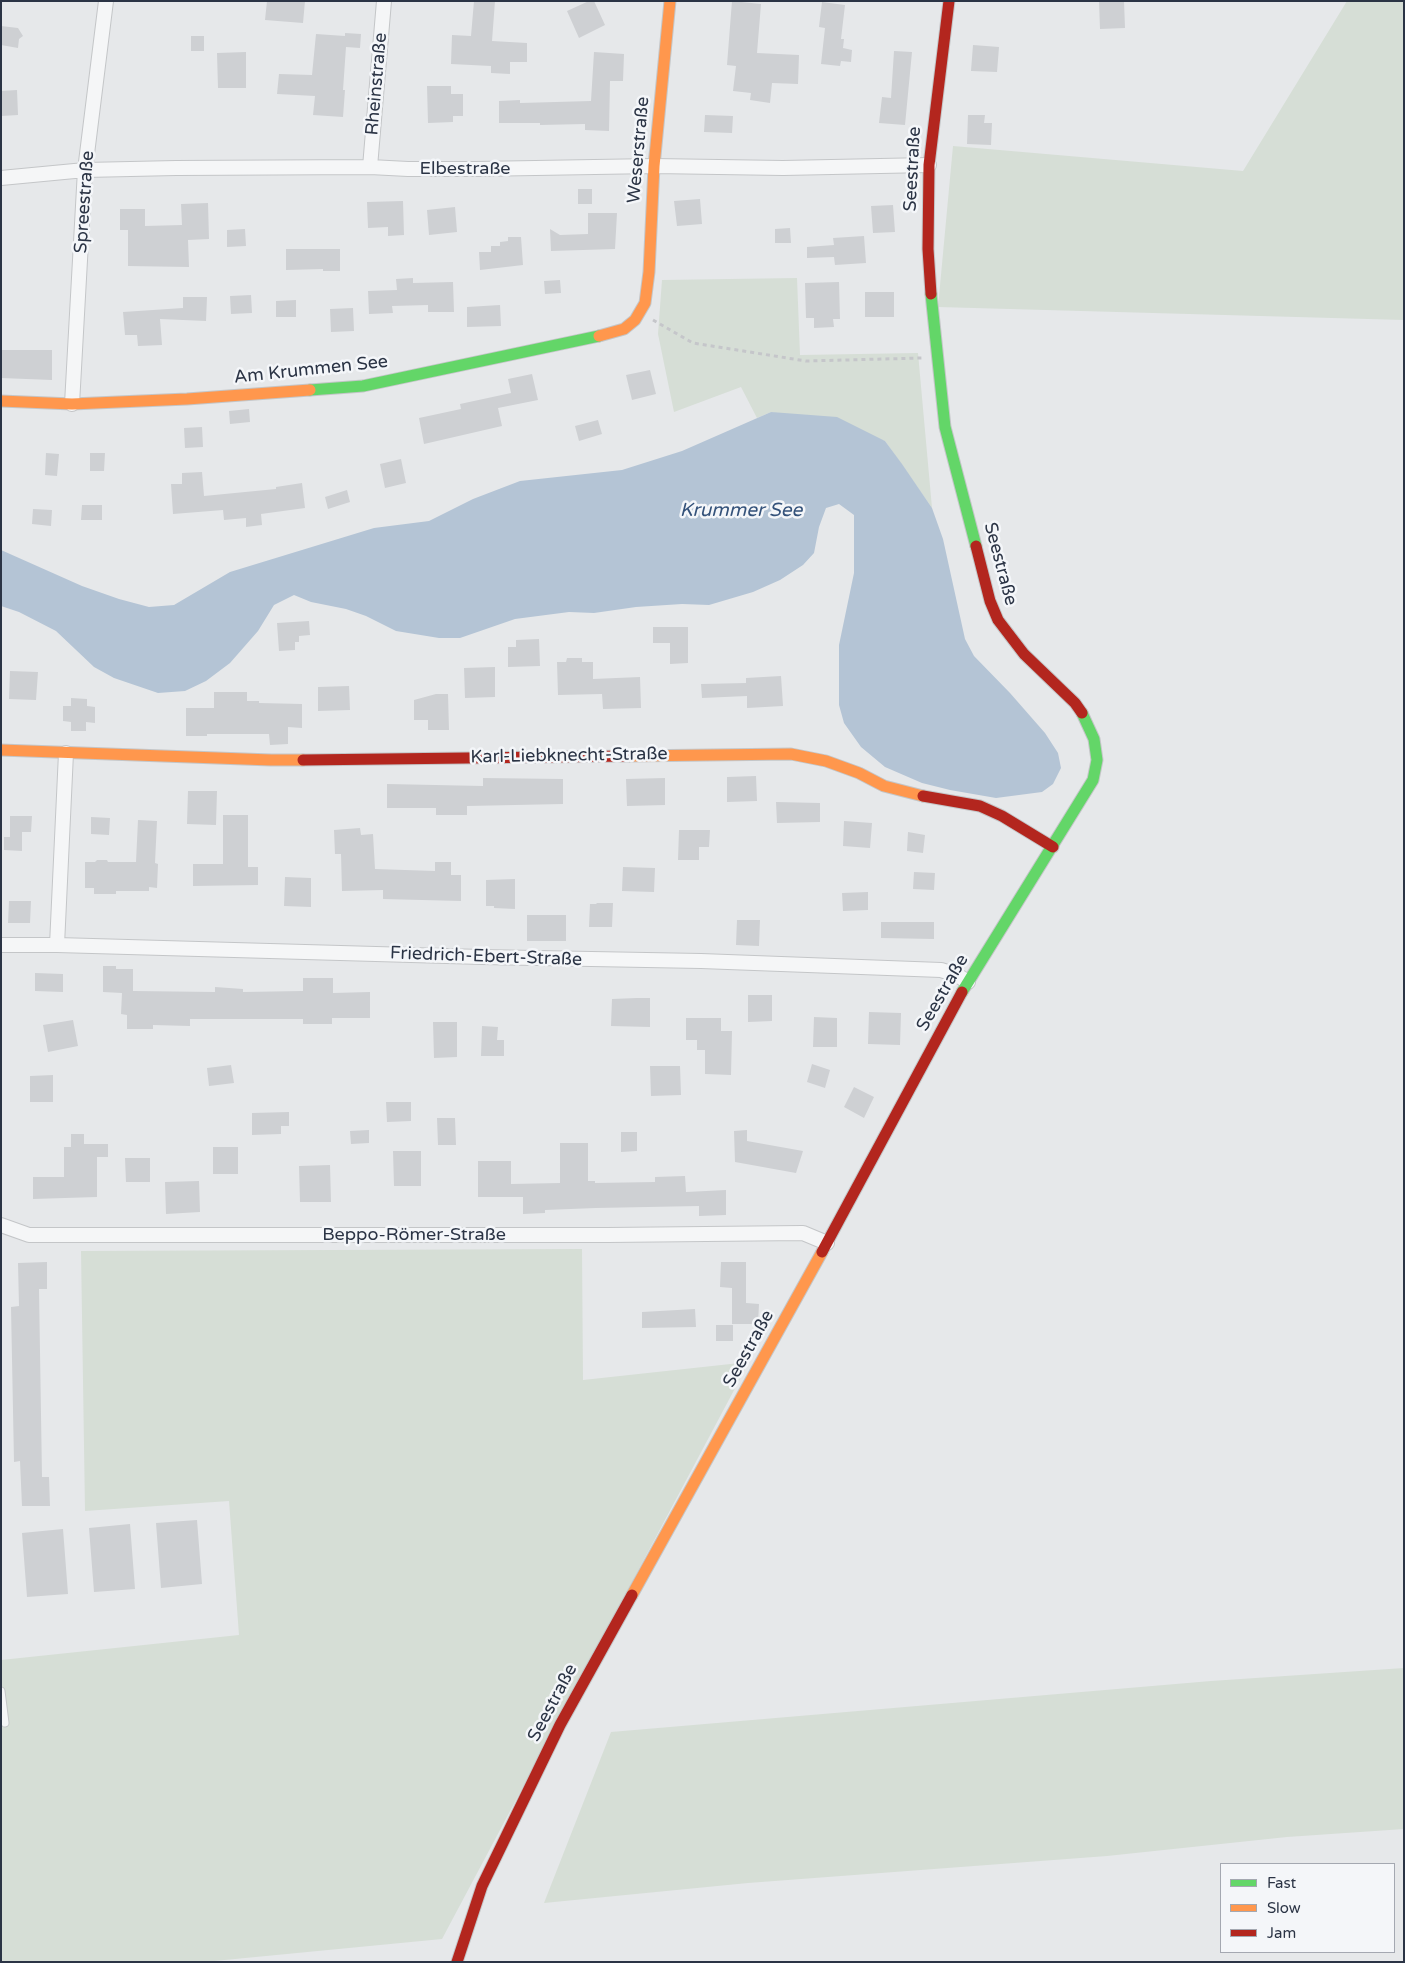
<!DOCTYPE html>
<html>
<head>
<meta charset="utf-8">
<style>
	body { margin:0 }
	#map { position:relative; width:1405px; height:1963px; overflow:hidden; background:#e6e8ea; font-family:"Varela Round",sans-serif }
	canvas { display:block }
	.frame { position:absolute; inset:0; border:2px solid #2b3445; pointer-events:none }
	.legend { position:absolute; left:1220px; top:1863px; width:175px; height:90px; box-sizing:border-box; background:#f4f6f9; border:1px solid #a4a8b1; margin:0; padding:6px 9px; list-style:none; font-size:15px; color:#2b3445 }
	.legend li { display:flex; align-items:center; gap:10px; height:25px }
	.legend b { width:25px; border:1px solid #a4a8b1 }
</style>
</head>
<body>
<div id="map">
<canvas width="1405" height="1963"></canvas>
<div class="frame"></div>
<ul class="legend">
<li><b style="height:6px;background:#63d668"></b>Fast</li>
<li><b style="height:6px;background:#ff974d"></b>Slow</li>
<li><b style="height:6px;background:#b3261e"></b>Jam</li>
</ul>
</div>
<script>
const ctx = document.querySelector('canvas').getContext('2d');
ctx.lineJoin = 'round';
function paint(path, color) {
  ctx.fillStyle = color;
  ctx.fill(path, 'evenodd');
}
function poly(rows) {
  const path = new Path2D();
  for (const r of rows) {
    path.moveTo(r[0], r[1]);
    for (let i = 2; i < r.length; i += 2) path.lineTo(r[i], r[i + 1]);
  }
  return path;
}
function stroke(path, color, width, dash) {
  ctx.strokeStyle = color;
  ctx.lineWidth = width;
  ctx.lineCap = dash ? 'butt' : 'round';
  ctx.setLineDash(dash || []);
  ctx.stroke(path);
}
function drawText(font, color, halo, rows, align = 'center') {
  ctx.font = font + ' "Varela Round",sans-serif';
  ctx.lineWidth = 5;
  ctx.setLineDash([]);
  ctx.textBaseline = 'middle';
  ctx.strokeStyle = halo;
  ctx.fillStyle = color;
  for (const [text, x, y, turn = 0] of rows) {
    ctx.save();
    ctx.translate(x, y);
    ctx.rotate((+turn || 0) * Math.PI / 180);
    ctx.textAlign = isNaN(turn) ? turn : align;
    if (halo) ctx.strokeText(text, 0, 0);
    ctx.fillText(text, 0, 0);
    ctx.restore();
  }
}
paint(poly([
	[1347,1,1404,1,1404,320,938,307,953,146,1243,171],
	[797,278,800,355,918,353,932,508,885,441,771,412,757,418,741,387,674,412,658,334,662,280],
	[582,1249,583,1380,749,1362,442,1939,204,1962,1,1962,1,1660,239,1635,229,1501,85,1511,81,1251],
	[1404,1668,1404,1829,1287,1837,1107,1856,748,1883,544,1903,611,1732,1211,1681]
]), '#d6ded6');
paint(poly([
	[771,412,837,417,885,441,902,464,932,508,943,539,965,639,974,656,1010,693,1045,733,1058,753,1061,768,1053,784,1042,792,996,798,950,790,922,783,885,767,861,747,844,723,839,705,839,645,854,573,854,515,839,504,826,508,819,527,814,553,803,565,780,580,753,592,709,605,682,604,636,607,594,613,569,612,515,619,460,638,439,638,396,631,366,616,346,609,311,602,294,595,274,605,258,631,230,663,206,681,185,691,158,693,114,678,94,667,56,631,19,612,1,606,1,550,82,586,119,599,149,607,174,605,230,572,374,528,429,521,473,499,520,481,622,470,682,451]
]), '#b4c4d5');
paint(poly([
	[267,1,305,1,303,23,265,20],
	[474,1,495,1,492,41,527,43,527,62,510,62,510,74,491,73,491,66,451,64,452,35,471,36],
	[589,1,594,1,605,25,579,38,567,11],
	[732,1,761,4,757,53,799,55,798,84,772,83,770,103,750,100,751,93,733,91,736,66,727,65],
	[1099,1,1124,1,1125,28,1100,29],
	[822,2,845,5,841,39,844,39,843,48,852,50,851,62,841,61,840,66,821,64,825,28,819,27],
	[1,26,18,28,23,36,19,39,18,48,1,45],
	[345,33,361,34,360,48,346,47,343,90,345,90,343,117,313,115,315,96,277,94,279,74,312,75,316,34,345,36],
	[191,36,204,36,204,51,191,51],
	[973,45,999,47,997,72,971,71],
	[894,51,912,52,905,125,879,123,882,97,891,98],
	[246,52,246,88,218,88,217,53],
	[594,52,624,54,623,81,610,81,609,131,585,130,585,124,540,125,540,123,499,123,499,101,520,100,520,103,591,101],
	[427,86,451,86,451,94,463,94,463,116,453,116,453,122,428,123],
	[17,90,18,115,1,116,1,91],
	[705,115,733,116,732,133,704,132],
	[968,115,985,115,984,123,992,123,991,145,967,144],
	[578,189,592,189,592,204,578,204],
	[700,199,702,224,677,226,674,201],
	[403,201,404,235,388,236,388,227,368,228,367,202],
	[208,203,209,239,188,240,189,267,128,266,128,230,120,230,120,209,145,209,145,226,182,225,181,204],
	[893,205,895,232,873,233,871,206],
	[455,207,457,232,429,235,427,210],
	[588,213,617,213,615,249,551,251,550,229,560,235,588,234],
	[790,228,791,243,775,243,775,229],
	[245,229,246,246,227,247,227,230],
	[864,236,866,263,835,265,834,257,807,258,807,247,834,245,833,238],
	[508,237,521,237,523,265,480,270,479,252,491,252,491,246,500,246,500,242,508,241],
	[286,249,340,249,340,271,323,271,323,269,286,270],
	[413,278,413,283,453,282,454,312,428,312,428,305,392,306,393,313,369,314,368,291,397,290,396,279],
	[560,280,561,293,545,294,544,281],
	[839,282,840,319,833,319,834,327,814,328,814,318,806,318,805,283],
	[865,292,894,292,894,317,865,317],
	[251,295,252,313,231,314,230,296],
	[183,297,207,297,206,321,160,319,162,345,138,346,137,335,125,335,123,312,183,308],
	[296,300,296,317,276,317,276,301],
	[500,305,501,326,467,327,467,307],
	[353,308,354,331,331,332,330,309],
	[1,350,52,350,52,380,1,378],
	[650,370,656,394,632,400,626,375],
	[532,374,538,400,498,408,502,426,424,444,419,418,461,409,460,404,511,393,508,379],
	[249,409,250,422,230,424,229,411],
	[598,420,602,434,579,441,575,426],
	[202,427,203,447,185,448,184,428],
	[46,453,59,454,57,476,45,475],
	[90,453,105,453,104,471,90,471],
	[401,459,406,483,385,488,380,464],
	[202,472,204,496,276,489,276,487,302,483,305,508,261,514,262,525,246,527,246,518,224,520,223,510,173,514,171,484,182,484,182,473],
	[347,490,350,502,328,509,325,497],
	[82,505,102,505,102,520,81,520],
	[33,509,52,510,51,526,32,524],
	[309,621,310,635,299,636,299,642,295,642,295,650,279,651,277,623],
	[653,627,688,627,688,663,670,664,670,643,653,643],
	[539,639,540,666,508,667,508,647,516,647,516,640],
	[567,658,582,658,582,662,593,662,593,679,640,677,641,708,603,709,602,694,558,695,557,662,566,662],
	[495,667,495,697,465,698,464,668],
	[10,671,38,672,36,700,9,699],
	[781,676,783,706,747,708,747,696,702,698,701,684,746,683,746,678],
	[349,686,350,710,318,711,318,687],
	[214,692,247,692,247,701,259,701,259,703,302,704,302,728,288,727,288,744,270,745,269,734,207,734,207,736,186,736,186,708,214,708],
	[436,694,448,694,449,730,428,730,428,720,414,720,414,700],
	[71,698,87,699,87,706,95,707,95,723,86,722,86,731,71,731,71,722,63,721,63,706,71,706],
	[756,776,757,801,727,802,727,777],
	[483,778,563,779,563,804,467,806,467,815,436,815,436,808,387,808,387,784,483,786],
	[665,778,665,805,627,806,626,779],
	[188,791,217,791,216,825,187,824],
	[776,802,820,803,820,822,777,823],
	[223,815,248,815,248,867,258,867,258,885,193,886,193,864,223,864],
	[10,816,32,816,31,832,22,832,22,851,4,850,4,837,10,837],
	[91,817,110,818,109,835,91,834],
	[138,820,157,821,155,863,158,864,157,888,149,887,149,891,116,891,116,894,94,894,94,888,85,888,85,862,95,862,97,860,107,860,108,862,136,862],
	[844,821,872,823,870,848,843,846],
	[360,828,361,835,373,834,375,869,435,871,435,862,451,862,451,875,461,875,461,901,383,899,383,890,342,891,341,854,335,854,334,830],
	[679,830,710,830,709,847,699,847,699,860,678,860],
	[908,832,925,835,923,853,907,851],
	[623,867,655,868,654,892,622,891],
	[914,872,935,873,934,890,913,889],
	[285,877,311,878,311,907,284,906],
	[515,879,515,909,494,908,494,906,486,906,486,880],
	[868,892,868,910,843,911,842,893],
	[9,901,31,901,30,923,8,923],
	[596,903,613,903,612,927,589,927,590,904,597,904],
	[527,915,566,915,566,941,527,941],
	[737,920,760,920,759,946,736,945],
	[881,922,934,922,934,939,881,938],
	[103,966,116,966,116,969,133,969,133,991,215,992,215,987,243,989,243,992,303,991,303,978,333,978,333,993,370,992,370,1018,332,1018,332,1024,303,1024,303,1019,190,1019,190,1026,153,1025,153,1029,127,1029,127,1015,121,1014,122,993,103,992],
	[35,973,63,974,63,992,35,991],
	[748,995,772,995,772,1021,748,1022],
	[637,998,650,998,650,1027,611,1026,612,999],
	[869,1012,901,1013,900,1045,868,1044],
	[814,1017,837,1018,837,1047,813,1047],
	[686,1018,721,1018,721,1031,732,1031,731,1075,705,1074,705,1050,697,1050,697,1040,686,1040],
	[73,1020,78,1046,48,1052,43,1025],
	[433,1022,457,1022,457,1057,434,1058],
	[482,1026,498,1027,497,1040,504,1040,504,1056,481,1056],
	[812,1064,830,1070,825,1088,807,1082],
	[231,1065,234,1083,209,1086,207,1068],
	[650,1066,680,1066,681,1095,651,1096],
	[53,1075,53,1102,30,1102,30,1076],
	[854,1087,874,1097,864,1118,844,1107],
	[386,1102,411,1102,411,1121,387,1122],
	[289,1112,289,1126,281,1126,281,1134,252,1135,252,1113],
	[437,1118,455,1118,456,1145,438,1145],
	[369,1130,369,1143,351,1144,350,1131],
	[747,1130,747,1141,803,1151,796,1173,735,1162,734,1131],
	[621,1132,637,1132,637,1151,621,1152],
	[71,1134,84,1134,84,1144,108,1144,108,1157,97,1157,97,1197,33,1199,33,1177,64,1177,64,1147,71,1147],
	[560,1143,588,1143,588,1181,595,1181,595,1183,655,1182,655,1177,685,1176,686,1192,726,1190,726,1215,699,1216,699,1206,596,1208,545,1210,545,1213,523,1214,523,1197,478,1197,478,1161,511,1161,511,1184,560,1183],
	[213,1147,238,1147,238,1174,213,1174],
	[393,1151,421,1151,421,1186,394,1186],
	[125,1158,150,1158,150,1182,126,1182],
	[330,1165,331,1202,300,1202,299,1166],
	[199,1181,200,1212,166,1214,165,1182],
	[47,1262,47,1289,39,1289,42,1477,49,1477,50,1506,22,1506,20,1461,14,1462,11,1307,19,1306,18,1263],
	[721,1262,746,1262,746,1303,759,1304,758,1324,732,1324,732,1288,720,1287],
	[695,1309,696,1327,642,1328,642,1312],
	[716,1325,733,1325,733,1341,716,1341],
	[197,1520,202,1584,161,1588,156,1523],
	[130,1524,135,1589,94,1592,89,1528],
	[63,1529,68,1594,27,1597,22,1533]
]), '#ced0d3');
const lane = poly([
	[1,1691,5,1723]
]);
const street = poly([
	[370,167,384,1],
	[1,178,85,170,176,168,370,167,408,169,476,169,654,166,783,168,929,165],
	[72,404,85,170,106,1],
	[1,945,57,945,482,957,701,961,941,970,957,975,968,982],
	[57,945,66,753],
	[1,1225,29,1235,608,1235,803,1233,827,1243]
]);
const fast = poly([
	[931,294,945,427,976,546],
	[310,390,363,386,599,336],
	[962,992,1093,780,1097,760,1094,739,1082,713]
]);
const slow = poly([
	[599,336,624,329,635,320,645,303,649,272,654,166,670,1],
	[1,401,72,404,187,399,310,390],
	[1,750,271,760,303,760],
	[629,756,791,754,826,761,859,773,884,786,923,796],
	[632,1595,822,1252]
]);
const jam = poly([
	[931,294,928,249,929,165,949,1],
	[976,546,990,601,998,620,1024,654,1075,703,1082,713],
	[303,760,629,756],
	[923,796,980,806,1002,816,1053,847],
	[822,1252,962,992],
	[457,1962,482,1886,560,1725,632,1595]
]);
stroke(lane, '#c4c6c8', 9);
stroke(street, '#c4c6c8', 16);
stroke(fast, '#c4c6c8', 13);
stroke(slow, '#c4c6c8', 13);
stroke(jam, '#c4c6c8', 13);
stroke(poly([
	[653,320,693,343,806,361,922,358]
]), '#c5c6ca', 3, [4, 4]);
stroke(lane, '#f5f6f7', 7);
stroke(street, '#f5f6f7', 14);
stroke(fast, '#63d668', 11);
stroke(slow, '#ff974d', 11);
stroke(jam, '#b3261e', 11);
drawText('18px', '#2b3445', '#f4f6f9', [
	["Rheinstraße",377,84,-85],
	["Weserstraße",639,150,-85],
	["Elbestraße",465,169],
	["Seestraße",913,169,-87],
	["Spreestraße",85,202,-86],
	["Am Krummen See",311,370,-6],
	["Seestraße",1000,564,75],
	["Karl-Liebknecht-Straße",569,756,-1],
	["Friedrich-Ebert-Straße",486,957,2],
	["Seestraße",943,993,-60],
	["Beppo-Römer-Straße",414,1235],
	["Seestraße",749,1349,-61],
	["Seestraße",553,1703,-62]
]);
drawText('italic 19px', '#34527a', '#f4f6f9', [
	["Krummer See",741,511]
]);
</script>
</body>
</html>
